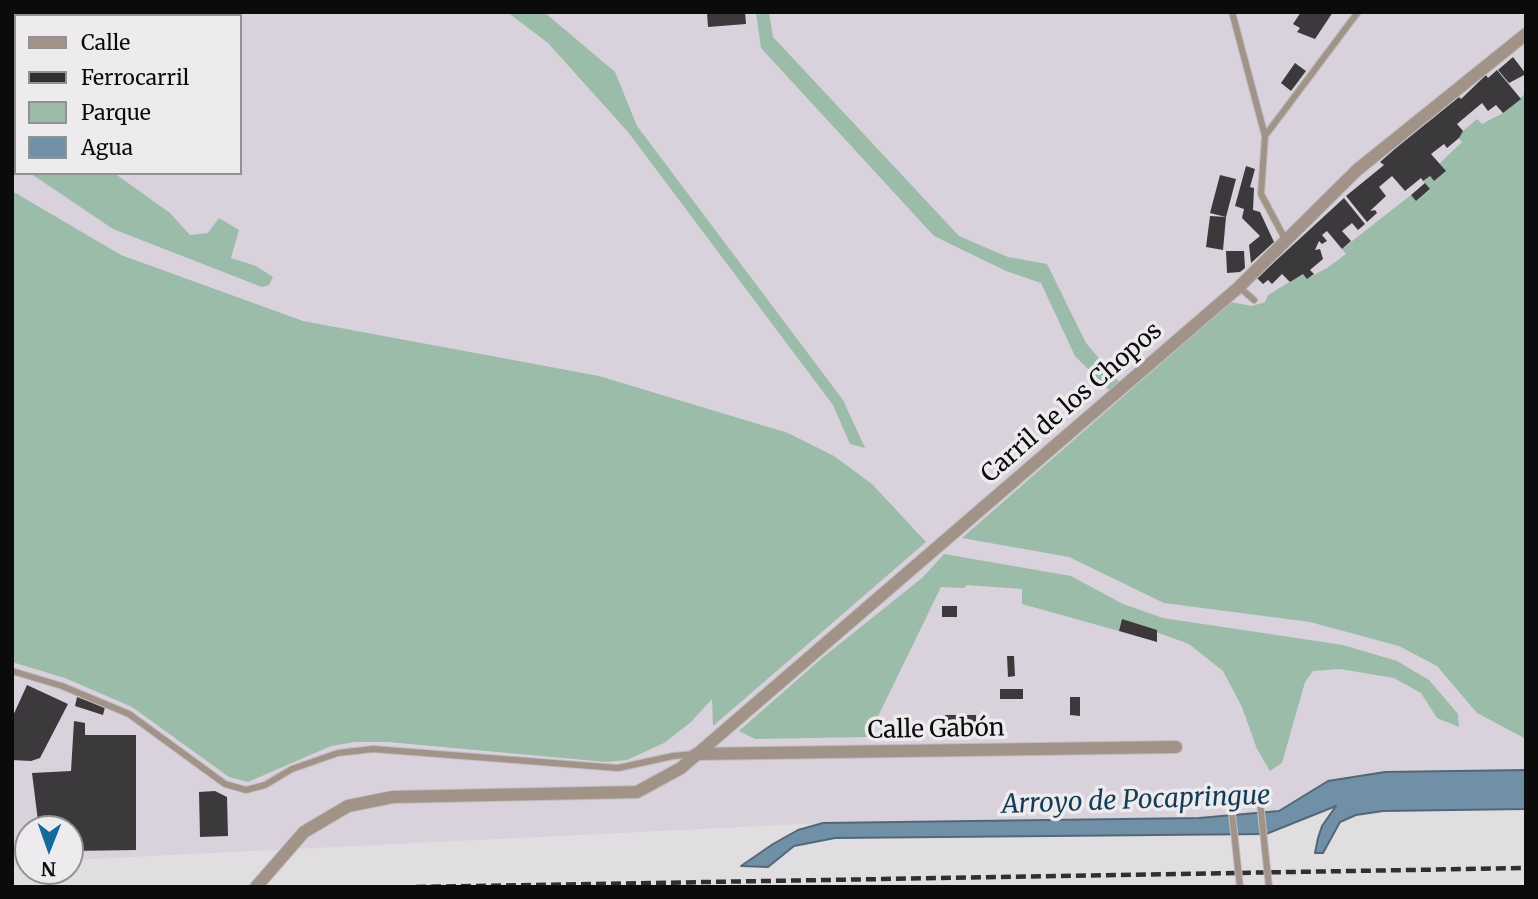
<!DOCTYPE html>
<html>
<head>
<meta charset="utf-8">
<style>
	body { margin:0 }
	#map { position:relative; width:1538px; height:899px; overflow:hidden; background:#e1dee1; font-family:Merriweather,serif }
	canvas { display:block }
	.frame { position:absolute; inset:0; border:14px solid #0c0b0c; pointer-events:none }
	.legend { position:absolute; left:14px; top:14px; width:228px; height:161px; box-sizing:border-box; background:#eeebee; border:2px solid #949194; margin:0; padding:9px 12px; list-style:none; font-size:21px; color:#0c0b0c }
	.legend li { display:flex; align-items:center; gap:14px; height:35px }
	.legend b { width:35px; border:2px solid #949194 }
	.north { position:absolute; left:14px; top:815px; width:70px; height:70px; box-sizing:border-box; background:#eeebee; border:2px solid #949194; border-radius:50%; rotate:181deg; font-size:19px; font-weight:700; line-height:28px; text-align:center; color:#0c0b0c }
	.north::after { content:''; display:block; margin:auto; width:24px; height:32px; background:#136b9b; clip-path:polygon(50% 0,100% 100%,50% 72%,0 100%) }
</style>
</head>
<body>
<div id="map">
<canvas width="1538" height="899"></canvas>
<div class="frame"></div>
<ul class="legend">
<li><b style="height:9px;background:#a29389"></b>Calle</li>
<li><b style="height:9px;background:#302f30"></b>Ferrocarril</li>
<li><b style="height:19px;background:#9bbca9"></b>Parque</li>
<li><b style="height:19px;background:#7090a7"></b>Agua</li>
</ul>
<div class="north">N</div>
</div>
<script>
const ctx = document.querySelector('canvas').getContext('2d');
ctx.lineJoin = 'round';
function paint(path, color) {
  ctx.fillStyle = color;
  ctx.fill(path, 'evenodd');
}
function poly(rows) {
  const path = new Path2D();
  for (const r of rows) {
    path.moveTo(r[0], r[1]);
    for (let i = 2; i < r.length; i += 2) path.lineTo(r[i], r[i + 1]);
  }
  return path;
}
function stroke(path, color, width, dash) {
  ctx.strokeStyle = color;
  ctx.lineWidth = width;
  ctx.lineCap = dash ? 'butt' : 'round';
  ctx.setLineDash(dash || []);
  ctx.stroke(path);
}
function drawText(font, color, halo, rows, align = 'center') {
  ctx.font = font + ' Merriweather,serif';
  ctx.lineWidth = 7;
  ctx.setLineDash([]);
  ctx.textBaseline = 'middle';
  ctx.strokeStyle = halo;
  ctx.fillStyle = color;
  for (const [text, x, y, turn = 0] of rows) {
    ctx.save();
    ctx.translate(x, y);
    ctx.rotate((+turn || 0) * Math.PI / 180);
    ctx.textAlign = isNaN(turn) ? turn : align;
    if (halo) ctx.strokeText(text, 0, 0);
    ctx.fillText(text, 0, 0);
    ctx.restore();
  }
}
paint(poly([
	[12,12,1526,12,1526,770,1385,772,1328,781,1279,811,1199,818,823,823,70,860,70,829,28,829,28,865,12,866],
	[16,16,240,16,240,173,16,173]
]), '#d9d1db');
paint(poly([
	[507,12,544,12,615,72,637,126,843,400,865,448,850,444,833,405,628,132,548,43],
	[756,12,769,12,773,37,959,236,1008,257,1047,264,1086,343,1119,382,1110,391,1075,356,1041,283,1006,271,934,236,761,48],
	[1526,93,1526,739,1477,713,1437,666,1399,646,1310,622,1164,603,1069,557,962,538,1231,302,1252,306,1265,302,1268,295,1303,274,1308,278,1327,268,1346,254,1342,249,1411,195,1416,201,1430,190,1423,181,1430,176,1434,181,1445,172,1439,164,1462,142,1457,136,1477,119,1482,124,1503,113],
	[30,173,114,173,170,213,190,235,208,233,219,218,239,230,231,258,256,266,273,277,269,285,262,287,113,229],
	[12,191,121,255,303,321,599,376,788,433,834,456,872,484,926,542,713,726,712,699,691,722,664,743,627,760,606,762,388,742,355,742,331,746,248,782,229,777,132,707,65,678,12,662],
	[944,554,1071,576,1123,604,1163,618,1343,645,1397,661,1429,680,1458,714,1459,727,1437,718,1421,693,1394,678,1340,669,1313,671,1305,682,1282,763,1270,771,1257,749,1242,707,1223,671,1189,644,1123,620,1119,631,1022,604,1022,589,967,585,964,588,941,587,868,737,755,739,739,731,822,658,922,578]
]), '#9bbca9');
const water = poly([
	[1526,770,1526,809,1383,811,1356,815,1340,822,1323,853,1315,853,1318,838,1322,826,1336,806,1266,834,835,838,794,846,768,867,741,866,773,844,798,830,823,823,1199,818,1279,811,1328,781,1385,772,1526,770]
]);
paint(water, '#7090a7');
stroke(water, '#526878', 2);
paint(poly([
	[707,12,745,12,746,24,708,27],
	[1301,12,1333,12,1315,39,1297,32,1300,28,1293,24],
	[1513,57,1526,74,1509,83,1498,70],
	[1295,63,1306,71,1291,91,1281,83],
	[1497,70,1521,99,1503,113,1496,105,1488,111,1482,103,1457,124,1463,131,1459,138,1447,148,1444,144,1431,154,1446,171,1434,181,1430,176,1423,181,1421,178,1405,191,1392,176,1379,187,1386,196,1370,211,1375,210,1377,213,1367,222,1346,196,1384,165,1380,162,1396,148,1459,97,1461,99,1486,75,1488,78],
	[1246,166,1255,169,1250,187,1254,188,1253,210,1260,212,1274,242,1251,263,1249,245,1260,236,1242,218,1244,209,1235,206],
	[1220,175,1236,179,1226,217,1223,250,1206,247,1210,216,1226,217,1210,213],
	[1425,183,1430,189,1416,201,1411,195],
	[1344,198,1365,224,1358,230,1352,223,1342,231,1351,241,1342,249,1327,231,1322,235,1327,241,1322,244,1319,241,1315,250,1320,249,1323,259,1310,270,1314,274,1307,279,1303,274,1290,282,1282,274,1272,284,1268,280,1263,284,1257,278],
	[1226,251,1244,251,1245,268,1240,272,1227,273],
	[942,606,957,606,957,617,942,617],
	[1122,619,1157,630,1157,642,1119,631],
	[1007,656,1014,656,1015,676,1008,677],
	[27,685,68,704,40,758,31,761,12,760,12,718],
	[1000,689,1023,689,1023,699,1000,699],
	[77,697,105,707,103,715,75,706],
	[1070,697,1080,697,1080,716,1070,715],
	[945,715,976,715,976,725,945,725],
	[74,721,85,723,85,735,136,735,136,850,70,851,70,829,39,829,32,773,71,771],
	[215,791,227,797,228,836,200,837,199,792]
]), '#3c393c');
const service = poly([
	[1232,12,1265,136,1261,194,1285,239],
	[1265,136,1358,12],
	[1239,287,1254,300],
	[12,671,62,686,129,714,225,784,246,790,265,785,292,769,338,753,373,749,618,768,673,756,694,754]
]);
const minor = poly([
	[696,754,1176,747],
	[256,887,304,832,348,806,393,797,637,792,681,768,1239,287,1357,170,1526,34]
]);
stroke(service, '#bfbcbf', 8);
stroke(minor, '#bfbcbf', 14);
stroke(service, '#a29389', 6);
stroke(minor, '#a29389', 12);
stroke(poly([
	[416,887,1526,868]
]), '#302f30', 4.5, [10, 5]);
const serviceBridge = poly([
	[1259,793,1269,887],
	[1230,795,1240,887]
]);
stroke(serviceBridge, '#bfbcbf', 8, []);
stroke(serviceBridge, '#a29389', 6);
drawText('24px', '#0c0b0c', '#eeebee', [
	["Carril de los Chopos",1072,403,-41],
	["Calle Gabón",936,730,-1]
]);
drawText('italic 26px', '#123c56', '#eeebee', [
	["Arroyo de Pocapringue",1136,801,-2]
]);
</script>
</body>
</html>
